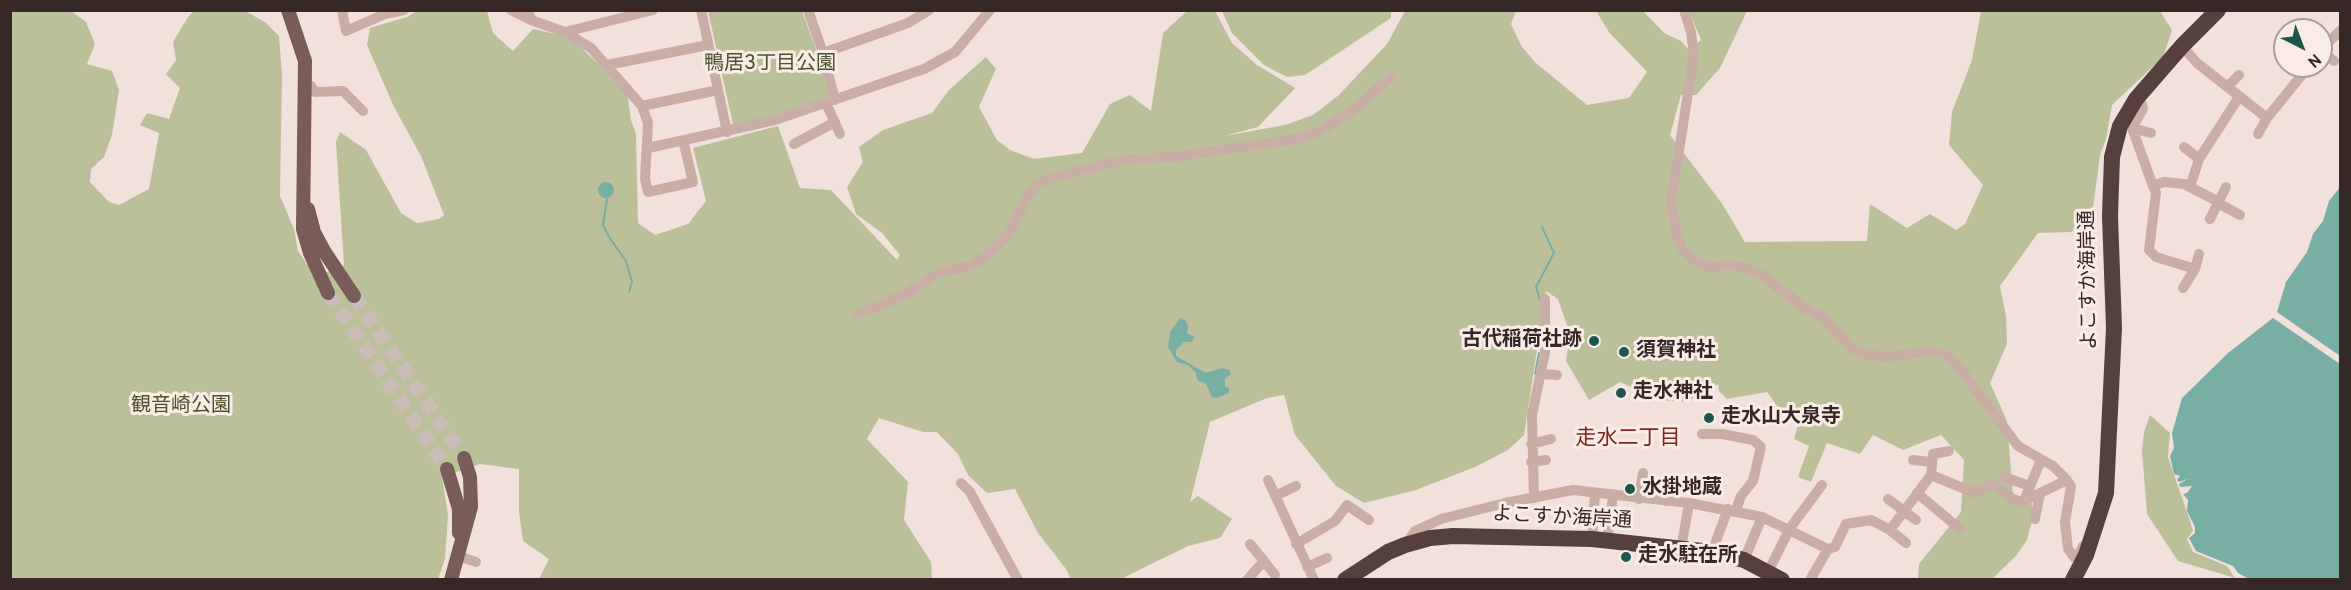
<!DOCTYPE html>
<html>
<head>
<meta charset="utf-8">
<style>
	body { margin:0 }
	#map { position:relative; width:2351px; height:590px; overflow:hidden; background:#f1e1da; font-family:Overpass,sans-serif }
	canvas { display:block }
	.frame { position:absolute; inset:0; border:12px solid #352827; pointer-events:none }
	.north { position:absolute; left:2273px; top:18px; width:60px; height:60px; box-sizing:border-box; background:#f9ece6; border:2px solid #ab9e9a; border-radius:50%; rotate:138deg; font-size:16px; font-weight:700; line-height:24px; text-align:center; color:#352827 }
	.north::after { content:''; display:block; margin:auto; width:21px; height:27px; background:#1d564d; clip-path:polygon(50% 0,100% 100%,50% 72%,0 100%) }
</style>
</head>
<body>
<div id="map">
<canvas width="2351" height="590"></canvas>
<div class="frame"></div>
<div class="north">N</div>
</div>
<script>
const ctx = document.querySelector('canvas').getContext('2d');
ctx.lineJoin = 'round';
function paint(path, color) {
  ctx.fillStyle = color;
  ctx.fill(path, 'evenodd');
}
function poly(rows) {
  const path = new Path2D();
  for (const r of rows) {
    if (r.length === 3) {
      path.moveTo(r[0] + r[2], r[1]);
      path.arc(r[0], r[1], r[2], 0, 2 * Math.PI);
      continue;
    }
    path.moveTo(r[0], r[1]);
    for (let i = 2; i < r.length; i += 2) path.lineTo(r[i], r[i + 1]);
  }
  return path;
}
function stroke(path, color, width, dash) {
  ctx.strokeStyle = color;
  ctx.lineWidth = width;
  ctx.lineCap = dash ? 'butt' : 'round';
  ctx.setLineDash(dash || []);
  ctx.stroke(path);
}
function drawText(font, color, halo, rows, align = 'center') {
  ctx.font = font + ' Overpass,"Noto Sans JP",sans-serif';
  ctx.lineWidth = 6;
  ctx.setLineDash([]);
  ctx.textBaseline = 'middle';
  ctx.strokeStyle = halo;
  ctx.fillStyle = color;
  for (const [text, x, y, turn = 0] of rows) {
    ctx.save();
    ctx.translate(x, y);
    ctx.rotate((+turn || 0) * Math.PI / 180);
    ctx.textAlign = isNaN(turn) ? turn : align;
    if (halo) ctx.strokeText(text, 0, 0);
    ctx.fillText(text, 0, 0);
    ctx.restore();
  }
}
paint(poly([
	[10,11,71,11,86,22,95,44,87,64,112,71,119,90,112,135,104,157,91,169,90,182,109,202,119,205,149,189,159,133,140,125,147,113,169,119,180,88,166,74,176,60,173,42,188,17,194,11,245,11,265,22,279,36,282,76,280,196,294,229,298,251,316,277,344,265,336,142,340,132,366,150,401,213,417,223,439,219,444,215,421,156,394,107,367,45,370,28,407,17,417,11,487,11,493,33,513,51,533,29,570,37,627,91,631,120,636,134,638,223,655,235,688,224,706,201,693,148,778,126,800,188,831,190,897,260,900,255,882,233,856,214,847,187,863,162,859,147,883,130,932,113,949,90,986,57,996,69,979,107,997,140,1010,150,1034,159,1082,153,1110,104,1130,95,1151,111,1163,33,1187,11,1215,11,1232,43,1257,65,1295,88,1258,127,1224,136,1285,125,1313,115,1339,95,1387,44,1405,11,1516,11,1511,24,1522,47,1536,63,1587,105,1629,98,1647,72,1609,32,1596,11,1643,11,1664,33,1681,41,1689,50,1701,40,1689,11,1747,11,1720,68,1696,95,1681,95,1670,135,1721,202,1745,242,1867,241,1870,204,1907,228,1930,214,1956,230,1965,224,1983,185,1949,145,1952,112,1972,60,1981,11,2160,11,2172,30,2163,57,2112,105,2106,139,2100,155,2093,208,2072,232,2038,233,2000,286,2006,316,2007,344,1990,383,2007,421,2013,496,2031,502,2034,513,2027,540,2016,556,1992,579,1918,579,1919,564,1961,512,1964,460,1941,435,1903,450,1873,435,1860,454,1827,443,1811,482,1798,477,1809,446,1794,439,1801,414,1781,411,1767,392,1727,399,1719,391,1718,384,1686,402,1661,400,1620,382,1589,400,1566,361,1570,334,1558,299,1546,291,1524,435,1508,450,1475,467,1416,490,1364,503,1336,486,1295,435,1284,395,1267,398,1210,422,1190,502,1198,496,1232,519,1220,538,1188,546,1121,579,1071,579,1066,569,1038,533,1015,489,987,493,968,475,958,454,937,432,923,432,879,418,867,439,908,482,904,520,931,562,932,579,539,579,549,559,523,541,519,512,519,469,480,464,442,477,448,515,445,559,438,579,11,580],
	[708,11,802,11,833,95,769,117,735,125,733,124],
	[1391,11,1391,18,1305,75,1287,77,1264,65,1232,33,1222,11],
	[2150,415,2170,433,2168,457,2190,521,2193,531,2187,539,2193,552,2227,566,2235,578,2178,561,2147,514,2142,451,2144,432]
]), '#bbc09a');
paint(poly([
	[606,190,8],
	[2340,187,2340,356,2277,312,2286,282,2307,252,2313,234,2323,221,2329,201],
	[1180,318,1186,321,1188,327,1187,333,1195,337,1191,342,1184,342,1176,350,1176,356,1206,373,1222,368,1229,370,1231,374,1225,379,1225,387,1229,388,1229,393,1217,398,1212,397,1206,384,1197,380,1196,373,1188,365,1177,362,1173,355,1168,347,1170,332],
	[2273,318,2340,364,2340,579,2249,579,2238,573,2233,566,2196,551,2189,538,2195,533,2195,527,2187,511,2188,500,2183,494,2187,493,2192,486,2180,487,2179,484,2188,479,2179,482,2177,480,2180,476,2174,474,2170,456,2174,448,2172,433,2182,398,2228,353]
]), '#79aea4');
paint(poly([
	[2271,315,2340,360,2340,363,2273,316]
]), '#f1e1da');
stroke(poly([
	[607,199,603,225,609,237,626,261,632,282,629,292],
	[1540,300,1536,287,1554,253,1542,227],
	[1535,374,1539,353]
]), '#79aea4', 2);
stroke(poly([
	[328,293,447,469],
	[354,296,464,458]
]), '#cbbcb6', 14, [14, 7]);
stroke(poly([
	[342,10,346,31,385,14,404,10],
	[511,10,531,20],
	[528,10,531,20,565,32,591,48,642,106,648,123,645,179,648,192,693,182,683,140],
	[701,10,727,132],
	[808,10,823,53,835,100],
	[1684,10,1691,32,1694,55,1671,201,1677,235,1683,249,1693,260,1711,268,1728,265,1746,268,1765,277,1803,307,1825,319,1852,348,1865,354,1886,357,1930,351,1943,354,1955,362,2018,446,2053,466,2067,480,2071,487,2065,522,2068,549,2074,557,2078,556,2083,546],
	[565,32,653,10],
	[2182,46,2197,63,2267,118],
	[2321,49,2340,31],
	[2321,51,2334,61],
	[823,53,908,23,929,10],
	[607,65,708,45],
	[305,86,311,86,315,92,343,91,363,111],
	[2227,87,2239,75],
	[2136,99,2142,104,2143,109,2132,128,2153,186,2164,182,2184,184,2219,202],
	[826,103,840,134],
	[642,106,718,90],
	[2132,128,2151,133],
	[2258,134,2267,118,2309,66],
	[794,144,835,122],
	[2184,147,2199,159],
	[648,148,775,120,924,69,955,52,990,10],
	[2153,186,2156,193,2149,250,2156,257,2195,269],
	[2190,187,2199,159,2239,97],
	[2218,203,2240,215],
	[2210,219,2226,187],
	[2183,288,2195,269,2199,254],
	[859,314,903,295,941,272,970,266,986,257,1008,235,1028,196,1037,184,1054,177,1128,159,1174,157,1302,138,1317,133,1355,109,1391,77],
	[1541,374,1557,375],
	[1702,434,1722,434,1753,440,1761,447,1753,481,1741,496,1736,510],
	[1531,444,1551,439],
	[1913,460,1932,462],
	[1531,462,1546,460],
	[1931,475,1933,454,1949,451],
	[2004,477,2030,486],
	[1268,480,1314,580],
	[961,483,970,492,1018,580],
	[1917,493,1960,529],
	[1275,496,1296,486],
	[1534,498,1532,415,1545,352,1545,299],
	[1639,499,1643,473],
	[1888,499,1916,520],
	[1666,501,1667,483],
	[2024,501,2041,460],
	[2035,519,2040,493],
	[1890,530,1906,543],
	[1592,539,1595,493],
	[1607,540,1613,496],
	[1250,544,1264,561],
	[1296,544,1335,521,1347,505,1369,520],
	[1405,545,1415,531,1441,519,1505,503,1573,490,1689,503,1762,517,1828,549,1810,580],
	[1681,549,1689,503],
	[1828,549,1835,547,1846,524,1871,520,1890,530,1931,475,1975,493,1993,484,2013,499,2022,502,2067,480],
	[1712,552,1728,509],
	[458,556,476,562],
	[1744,560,1762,517],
	[1307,567,1327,558],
	[1768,572,1790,528,1822,485],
	[1247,580,1264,561,1275,575]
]), '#c9aea6', 10);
stroke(poly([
	[288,10,305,61,303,229,310,253,328,293],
	[308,209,314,232,324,251,354,296],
	[447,469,459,509,459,533],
	[451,580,471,507,470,477,464,458]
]), '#775c58', 14);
stroke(poly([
	[1345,580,1388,552,1405,545,1430,538,1453,536,1592,539,1712,552,1744,560,1782,580],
	[2073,580,2086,555,2106,493,2114,328,2110,216,2112,157,2120,126,2136,99,2182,46,2218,10]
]), '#56403e', 16);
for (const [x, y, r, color] of [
	[1594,341,6,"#1d564d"],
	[1624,352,6,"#1d564d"],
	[1621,393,6,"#1d564d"],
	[1709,418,6,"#1d564d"],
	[1630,489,6,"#1d564d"],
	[1626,557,6,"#1d564d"]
]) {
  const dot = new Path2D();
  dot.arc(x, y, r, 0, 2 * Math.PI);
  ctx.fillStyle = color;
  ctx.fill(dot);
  stroke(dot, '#f9ece6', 2);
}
drawText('20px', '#4d532b', '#f9ece6', [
	["鴨居3丁目公園",770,65],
	["観音崎公園",181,407]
]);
drawText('20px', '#352827', '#f9ece6', [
	["よこすか海岸通",2090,280,-91],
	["よこすか海岸通",1562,519,3]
]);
drawText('bold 20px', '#352827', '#f9ece6', [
	["古代稲荷社跡",1582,341,"right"],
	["須賀神社",1636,352],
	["走水神社",1633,393],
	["走水山大泉寺",1721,418],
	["水掛地蔵",1642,489],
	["走水駐在所",1638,557]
], 'left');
drawText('21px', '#832321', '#f9ece6', [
	["走水二丁目",1628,440]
]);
</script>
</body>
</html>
